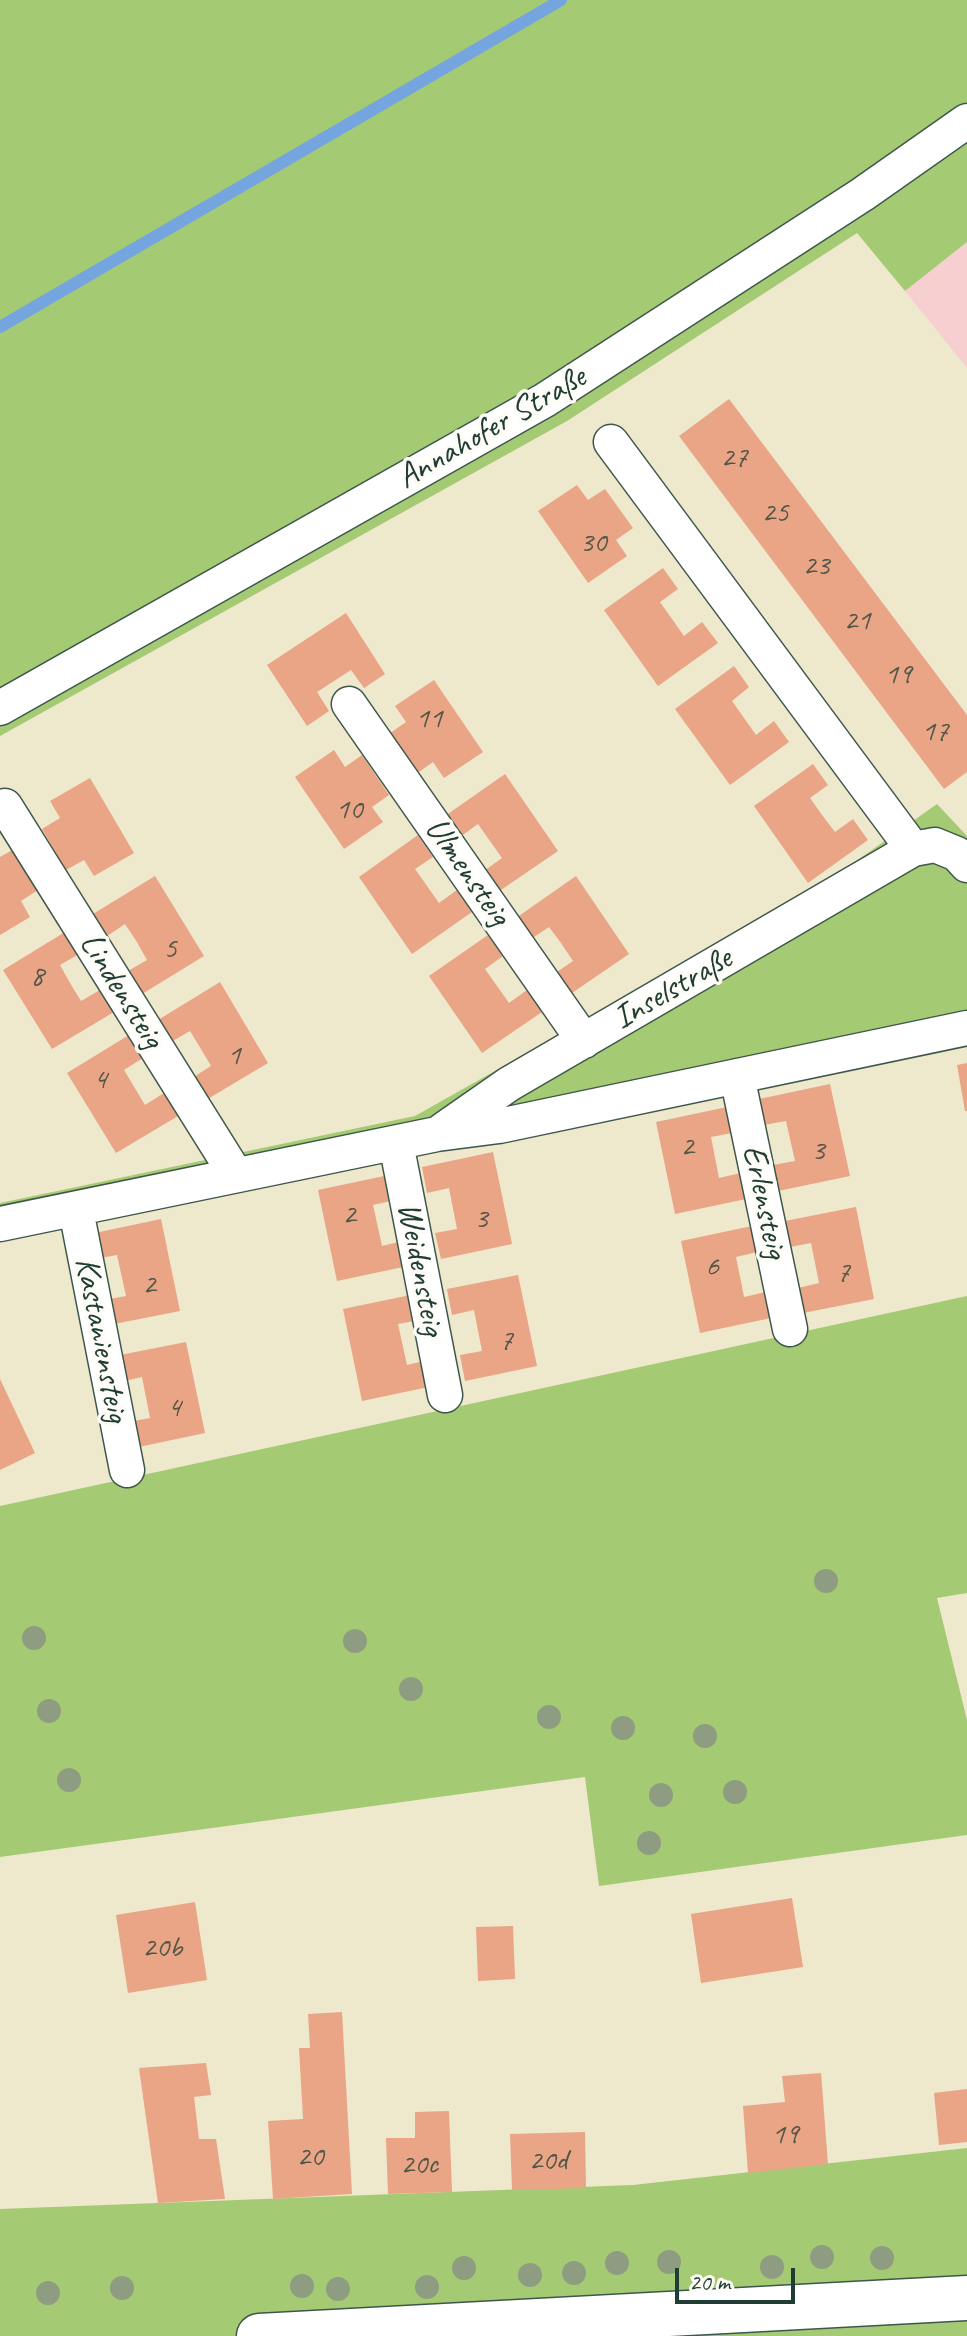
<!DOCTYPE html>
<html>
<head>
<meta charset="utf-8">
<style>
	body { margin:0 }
	#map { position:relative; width:967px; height:2336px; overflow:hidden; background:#eee8cc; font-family:Caveat,sans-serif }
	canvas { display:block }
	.scale { position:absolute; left:675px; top:2268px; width:120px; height:36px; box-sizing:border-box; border:4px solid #1f3d34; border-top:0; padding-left:10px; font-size:24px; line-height:28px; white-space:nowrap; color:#1f3d34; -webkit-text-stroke:6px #fdfcf7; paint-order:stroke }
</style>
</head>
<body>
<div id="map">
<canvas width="967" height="2336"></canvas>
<div class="scale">20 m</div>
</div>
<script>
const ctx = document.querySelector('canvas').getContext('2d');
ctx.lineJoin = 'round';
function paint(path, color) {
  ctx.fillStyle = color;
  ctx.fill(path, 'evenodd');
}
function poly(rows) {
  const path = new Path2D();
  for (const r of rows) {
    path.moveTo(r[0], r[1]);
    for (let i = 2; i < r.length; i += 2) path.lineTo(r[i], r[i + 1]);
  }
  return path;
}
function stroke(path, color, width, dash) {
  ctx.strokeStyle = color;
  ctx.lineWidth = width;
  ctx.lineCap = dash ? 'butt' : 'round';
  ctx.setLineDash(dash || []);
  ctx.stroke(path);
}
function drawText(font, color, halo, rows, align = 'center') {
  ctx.font = font + ' Caveat,sans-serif';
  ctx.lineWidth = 7;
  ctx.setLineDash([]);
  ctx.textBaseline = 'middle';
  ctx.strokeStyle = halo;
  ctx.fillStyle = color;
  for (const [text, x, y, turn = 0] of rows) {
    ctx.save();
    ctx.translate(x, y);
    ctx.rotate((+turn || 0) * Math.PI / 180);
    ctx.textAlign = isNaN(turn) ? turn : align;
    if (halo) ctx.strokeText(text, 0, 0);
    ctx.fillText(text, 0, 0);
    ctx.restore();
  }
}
paint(poly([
	[967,242,967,368,905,291]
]), '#f7cfd0');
paint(poly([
	[0,0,967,0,967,242,905,291,857,233,567,421,0,736],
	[937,804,967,836,967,1042,0,1241,0,1203,415,1116,811,893],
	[967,1296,967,1593,937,1598,967,1720,967,1835,599,1886,585,1777,0,1857,0,1506],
	[967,2148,967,2336,0,2336,0,2209,633,2185]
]), '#a5ca74');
stroke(poly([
	[0,327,561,0]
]), '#75a5df', 12);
paint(poly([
	[729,399,967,715,967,772,944,789,679,436],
	[577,485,588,500,605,489,633,528,616,540,627,556,588,583,538,511],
	[663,568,678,589,660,602,684,636,702,622,718,643,658,686,604,610],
	[346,613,385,674,364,688,351,670,317,692,329,711,307,726,267,665],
	[734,666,749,687,732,701,756,735,774,721,789,742,730,785,675,709],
	[434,680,483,752,444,778,433,762,416,774,389,734,406,722,395,706],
	[334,750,345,767,362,755,389,795,372,807,383,822,344,849,295,777],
	[813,764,828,785,810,798,822,815,835,832,853,819,868,840,808,883,754,806],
	[505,774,558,851,498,892,484,871,502,858,478,824,460,837,445,816],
	[90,778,134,853,94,876,84,860,66,870,42,829,60,818,50,801],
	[418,835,433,857,415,869,439,903,457,890,472,912,412,954,359,877],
	[14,849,38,890,21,901,30,917,0,935,0,857],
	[155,876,204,956,142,994,128,971,147,960,137,942,125,924,107,936,93,914],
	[576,876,629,954,569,995,554,974,573,961,561,943,549,927,531,939,516,918],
	[65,932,79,954,60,965,70,983,81,1001,100,990,114,1012,52,1049,3,970],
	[488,935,503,956,485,969,509,1003,527,990,542,1012,482,1053,429,976],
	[220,982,268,1063,206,1100,192,1078,211,1066,201,1049,190,1031,171,1042,158,1020],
	[129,1035,143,1058,124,1070,145,1105,164,1093,178,1116,116,1153,67,1073],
	[967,1063,967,1111,965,1111,957,1065],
	[830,1084,850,1176,778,1191,773,1165,795,1161,786,1121,764,1125,759,1099],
	[727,1107,732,1133,711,1137,719,1178,741,1173,746,1199,675,1214,656,1122],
	[493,1152,512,1244,441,1259,435,1233,457,1229,449,1188,427,1193,422,1167],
	[389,1175,395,1200,373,1205,382,1246,403,1241,408,1266,337,1281,318,1190],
	[856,1207,874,1299,803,1313,798,1288,819,1283,811,1243,790,1247,785,1221],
	[161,1219,180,1311,109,1325,104,1300,126,1296,117,1255,95,1259,90,1234],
	[752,1226,757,1252,736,1257,744,1297,766,1292,771,1318,700,1333,681,1241],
	[518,1275,537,1366,465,1381,460,1355,482,1351,474,1310,452,1315,447,1289],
	[415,1294,420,1320,398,1324,407,1365,428,1360,433,1386,362,1401,343,1309],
	[186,1342,205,1433,134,1448,128,1422,150,1418,142,1377,120,1382,115,1356],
	[0,1379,35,1453,0,1470],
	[792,1898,803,1967,701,1983,691,1914],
	[195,1902,207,1980,128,1993,116,1915],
	[513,1926,515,1979,478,1981,476,1927],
	[342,2012,352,2194,273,2199,268,2121,303,2119,299,2048,310,2048,308,2014],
	[206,2063,211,2095,194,2097,199,2139,216,2139,225,2199,158,2203,139,2068],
	[821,2073,828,2164,748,2173,743,2106,785,2102,782,2076],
	[967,2089,967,2142,939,2145,934,2093],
	[449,2111,452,2192,388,2194,386,2138,415,2138,415,2112],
	[585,2132,586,2188,512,2190,510,2134]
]), '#e9a585');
const street = poly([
	[611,442,913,849,935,845,957,854,967,865],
	[349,704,584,1041],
	[0,708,545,400,863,194,967,121],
	[5,806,236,1175],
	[737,1076,790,1329],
	[443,1130,509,1084,913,849],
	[396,1143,445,1395],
	[76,1210,127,1470],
	[0,1224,437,1134,499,1126,967,1028]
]);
const secondary = poly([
	[259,2336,967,2298]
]);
stroke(street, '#3e574b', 37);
stroke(secondary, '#3e574b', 47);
stroke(street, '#fff', 34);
stroke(secondary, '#fff', 44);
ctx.fillStyle = '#8e9d81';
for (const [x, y] of [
	[826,1581],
	[34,1638],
	[355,1641],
	[411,1689],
	[49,1711],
	[549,1717],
	[623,1728],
	[705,1736],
	[69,1780],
	[735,1792],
	[661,1795],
	[649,1843],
	[822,2257],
	[882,2258],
	[669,2262],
	[617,2263],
	[772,2267],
	[464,2268],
	[574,2273],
	[530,2275],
	[302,2286],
	[427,2287],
	[122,2288],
	[338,2289],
	[48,2293]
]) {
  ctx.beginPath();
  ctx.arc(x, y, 12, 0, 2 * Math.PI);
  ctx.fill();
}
drawText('30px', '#525748', null, [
	["27",734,458],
	["25",775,513],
	["30",593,543],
	["23",816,566],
	["21",857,621],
	["19",898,675],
	["11",429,719],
	["17",935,732],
	["10",349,810],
	["5",170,949],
	["8",37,977],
	["1",234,1056],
	["4",100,1080],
	["2",687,1147],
	["3",818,1151],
	["2",349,1215],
	["3",481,1219],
	["6",712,1267],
	["7",843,1273],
	["2",149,1285],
	["7",506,1341],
	["4",174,1408],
	["20b",162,1948],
	["19",785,2135],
	["20",310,2157],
	["20d",548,2161],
	["20c",419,2165]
]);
drawText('34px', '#1f3d34', '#fdfcf7', [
	["Annahofer Straße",492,428,-30],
	["Ulmensteig",467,872,55],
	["Inselstraße",673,989,-30],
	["Lindensteig",121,991,58],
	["Erlensteig",764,1202,78],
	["Weidensteig",420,1269,79],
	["Kastaniensteig",101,1340,79]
]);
</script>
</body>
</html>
